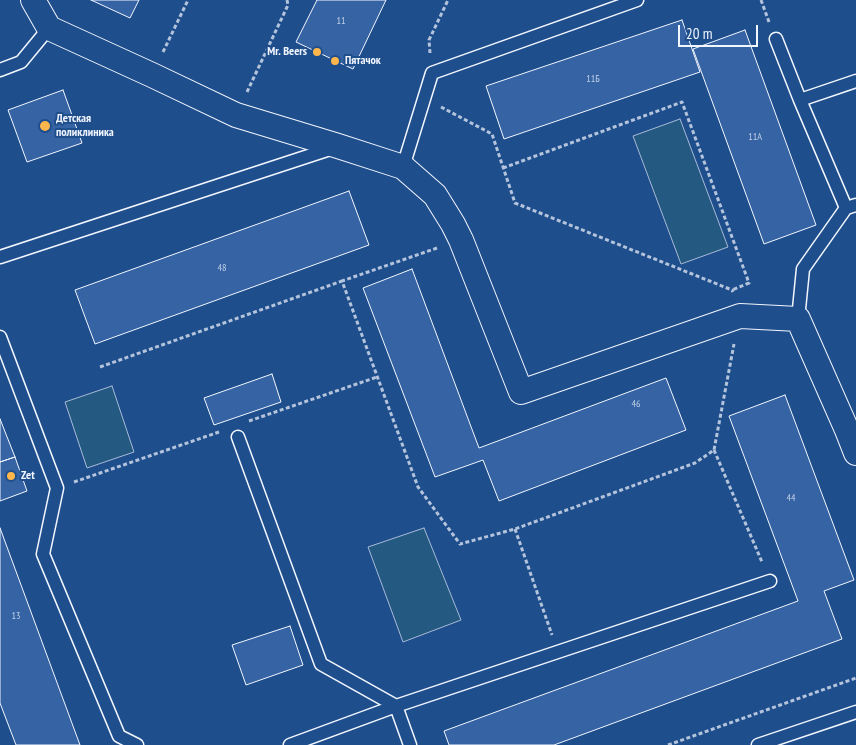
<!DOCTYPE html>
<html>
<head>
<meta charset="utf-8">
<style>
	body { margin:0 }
	#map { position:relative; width:856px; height:745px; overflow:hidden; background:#1f4e8c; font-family:"PT Sans Narrow",sans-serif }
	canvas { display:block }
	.scale { position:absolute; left:678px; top:25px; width:80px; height:22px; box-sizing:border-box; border:2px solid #f2f6ff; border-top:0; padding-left:6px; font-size:15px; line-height:18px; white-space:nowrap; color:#f2f6ff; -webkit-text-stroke:4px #1f4e8c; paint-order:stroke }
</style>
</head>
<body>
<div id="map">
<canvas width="856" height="745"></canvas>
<div class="scale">20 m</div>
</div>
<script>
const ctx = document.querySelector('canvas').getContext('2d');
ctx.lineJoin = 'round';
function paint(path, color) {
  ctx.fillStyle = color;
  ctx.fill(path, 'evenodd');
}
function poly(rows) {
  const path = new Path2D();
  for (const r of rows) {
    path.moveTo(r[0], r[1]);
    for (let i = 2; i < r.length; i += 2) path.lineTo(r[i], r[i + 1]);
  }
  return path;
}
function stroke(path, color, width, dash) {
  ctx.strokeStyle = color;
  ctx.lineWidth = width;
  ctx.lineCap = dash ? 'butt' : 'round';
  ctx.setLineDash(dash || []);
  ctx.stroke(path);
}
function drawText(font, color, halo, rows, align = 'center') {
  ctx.font = font + ' "PT Sans Narrow",sans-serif';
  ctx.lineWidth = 4;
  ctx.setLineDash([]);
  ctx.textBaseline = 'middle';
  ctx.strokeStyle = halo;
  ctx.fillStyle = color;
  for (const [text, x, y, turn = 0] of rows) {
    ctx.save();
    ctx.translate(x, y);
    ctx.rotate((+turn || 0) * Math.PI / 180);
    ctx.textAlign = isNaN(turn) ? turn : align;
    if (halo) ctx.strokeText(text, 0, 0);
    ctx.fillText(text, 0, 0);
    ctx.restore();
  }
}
const green = poly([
	[680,119,728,247,681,264,633,136,680,119],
	[112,386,134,452,87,468,65,402,112,386],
	[424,528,461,620,403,642,368,547,424,528]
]);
paint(green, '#245a82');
stroke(green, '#a8bbd7', 1);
const building = poly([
	[91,0,139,0,130,18,91,0],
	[317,0,386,0,353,69,296,42,317,0],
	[682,20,700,72,504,139,486,86,682,20],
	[745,30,816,225,764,244,693,49,745,30],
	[63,90,82,143,27,162,8,110,63,90],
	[349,191,369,245,95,344,75,290,349,191],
	[412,269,479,448,666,378,686,430,499,501,483,460,435,477,363,288,412,269],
	[272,374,281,402,214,425,204,398,272,374],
	[785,395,854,580,824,591,842,639,554,745,449,745,444,731,798,601,729,416,785,395],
	[0,419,15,457,0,462,0,419],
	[15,457,27,491,0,501,0,462,15,457],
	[0,528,80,745,16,745,0,703,0,528],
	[290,626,303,665,246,685,232,645,290,626]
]);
paint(building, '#3563a3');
stroke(building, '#f2f6ff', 1);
const service = poly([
	[776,39,800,100,846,208],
	[0,70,21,62,49,28],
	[800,100,856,81],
	[403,167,432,73,637,0],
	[0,257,333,148],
	[798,319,803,269,846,208,856,205],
	[0,337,57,488,43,554,119,736,137,745],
	[238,437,321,664,396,706,770,581],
	[290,745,396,706,410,745],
	[758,745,856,712]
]);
const minor = poly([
	[33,0,49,28,152,75,236,115,338,146,403,167,435,195,453,224,461,240,521,392,740,316,798,319,847,430,856,453]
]);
stroke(service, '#f2f6ff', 15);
stroke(minor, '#f2f6ff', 26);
stroke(poly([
	[761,0,769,22],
	[163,52,188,0],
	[430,53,429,40,448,0],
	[247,92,288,5,287,0],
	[441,107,492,134,515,203,732,290,733,292],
	[503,168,682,102,749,283,732,290],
	[437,248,342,281,418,487,460,544,515,529,695,463,714,450,734,344],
	[100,367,342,281],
	[249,421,377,377],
	[714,450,762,562],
	[74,482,219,432],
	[515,529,552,635],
	[668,745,856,678]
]), '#b3c4dc', 3, [4, 2.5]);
stroke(service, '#1f4e8c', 12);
stroke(minor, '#1f4e8c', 24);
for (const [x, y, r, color] of [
	[317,52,5,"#ffb74d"],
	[335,61,5,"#ffb74d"],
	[45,126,6,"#ffb74d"],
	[11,476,5,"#ffb74d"]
]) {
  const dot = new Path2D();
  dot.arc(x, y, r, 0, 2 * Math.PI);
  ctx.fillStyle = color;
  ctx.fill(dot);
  stroke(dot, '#1f4e8c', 2);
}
drawText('10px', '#c3d1e8', null, [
	["11",341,21],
	["11Б",593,79],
	["11А",755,137],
	["48",222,268],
	["46",636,404],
	["44",791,498],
	["13",16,616]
]);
drawText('bold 12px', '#f2f6ff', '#1f4e8c', [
	["Mr. Beers",307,52,"right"],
	["Пятачок",345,61],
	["Детская",56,119],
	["поликлиника",56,133],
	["Zet",21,476]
], 'left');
</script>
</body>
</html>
